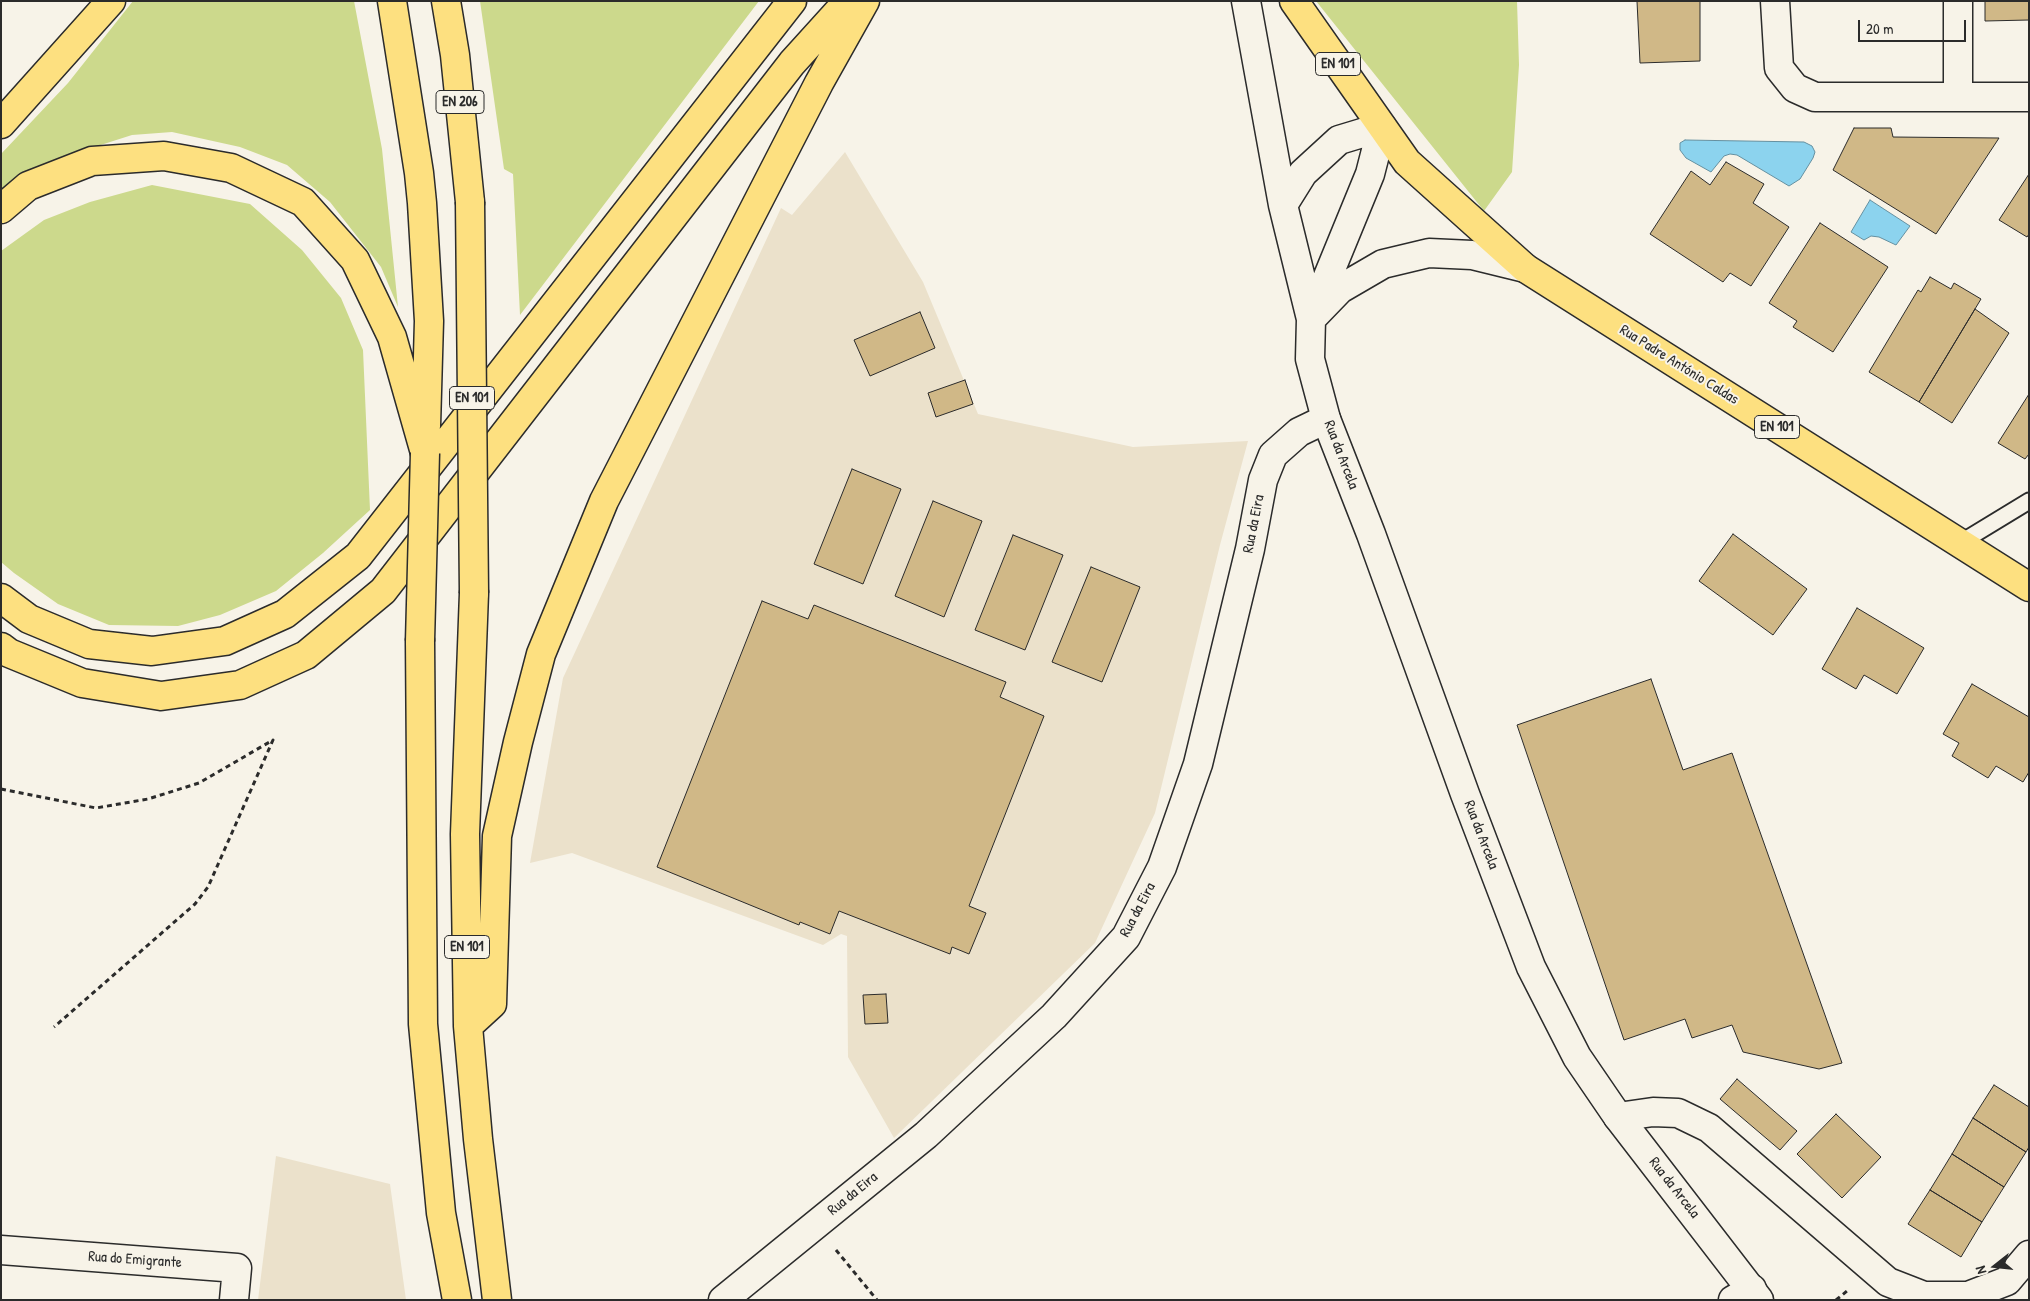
<!DOCTYPE html>
<html>
<head>
<meta charset="utf-8">
<style>
	body { margin:0 }
	#map { position:relative; width:2030px; height:1301px; overflow:hidden; background:#f7f3e8; font-family:"Patrick Hand",sans-serif }
	canvas { display:block }
	.frame { position:absolute; inset:0; border:2px solid #2b2b2b; pointer-events:none }
	.north { position:absolute; left:1970px; top:1241px; width:50px; height:50px; -webkit-text-stroke:4px #f7f3e8; paint-order:stroke; rotate:254deg; font-size:14px; font-weight:700; line-height:20px; text-align:center; color:#2b2b2b }
	.north::after { content:''; display:block; margin:auto; width:18px; height:22px; background:#2b2b2b; clip-path:polygon(50% 0,100% 100%,50% 72%,0 100%) }
	.scale { position:absolute; left:1858px; top:20px; width:108px; height:22px; box-sizing:border-box; border:2px solid #2b2b2b; border-top:0; padding-left:6px; font-size:15px; line-height:18px; white-space:nowrap; color:#2b2b2b; -webkit-text-stroke:4px #f7f3e8; paint-order:stroke }
</style>
</head>
<body>
<div id="map">
<canvas width="2030" height="1301"></canvas>
<div class="frame"></div>
<div class="north">N</div>
<div class="scale">20 m</div>
</div>
<script>
const ctx = document.querySelector('canvas').getContext('2d');
ctx.lineJoin = 'round';
function paint(path, color) {
  ctx.fillStyle = color;
  ctx.fill(path, 'evenodd');
}
function poly(rows) {
  const path = new Path2D();
  for (const r of rows) {
    path.moveTo(r[0], r[1]);
    for (let i = 2; i < r.length; i += 2) path.lineTo(r[i], r[i + 1]);
  }
  return path;
}
function stroke(path, color, width, dash) {
  ctx.strokeStyle = color;
  ctx.lineWidth = width;
  ctx.lineCap = dash ? 'butt' : 'round';
  ctx.setLineDash(dash || []);
  ctx.stroke(path);
}
function drawText(font, color, halo, rows, align = 'center') {
  ctx.font = font + ' "Patrick Hand",sans-serif';
  ctx.lineWidth = 4;
  ctx.setLineDash([]);
  ctx.textBaseline = 'middle';
  ctx.strokeStyle = halo;
  ctx.fillStyle = color;
  for (const [text, x, y, turn = 0] of rows) {
    ctx.save();
    ctx.translate(x, y);
    ctx.rotate((+turn || 0) * Math.PI / 180);
    ctx.textAlign = isNaN(turn) ? turn : align;
    if (halo) ctx.strokeText(text, 0, 0);
    ctx.fillText(text, 0, 0);
    ctx.restore();
  }
}
paint(poly([
	[845,152,923,282,978,414,1133,447,1248,441,1220,545,1155,813,1095,943,894,1138,848,1057,847,936,841,934,823,945,572,853,530,863,563,678,781,208,792,215],
	[276,1156,390,1184,406,1300,258,1300]
]), '#ebe1cb');
paint(poly([
	[133,1,354,1,382,149,398,307,381,267,330,202,287,165,240,147,172,132,132,135,60,158,10,183,1,191,1,154,68,83],
	[480,1,759,1,520,315,513,174,504,169],
	[1316,1,1517,1,1519,65,1512,172,1484,211],
	[152,185,250,204,302,250,341,298,363,350,370,510,323,553,276,591,220,615,178,626,109,625,58,604,14,573,1,562,1,251,44,220,90,202]
]), '#ccd98c');
const water = poly([
	[1685,140,1804,142,1812,146,1815,152,1813,158,1800,179,1789,186,1737,155,1730,154,1724,156,1711,172,1686,158,1680,150,1680,143,1685,140],
	[1870,200,1910,226,1896,245,1879,237,1871,236,1864,240,1851,232,1870,200]
]);
paint(water, '#8cd3ee');
stroke(water, '#6590a0', 1);
const building = poly([
	[1637,1,1700,1,1700,61,1640,63,1637,1],
	[1985,1,2029,1,2029,20,1985,21,1985,1],
	[1854,128,1891,128,1893,137,1999,138,1936,234,1833,170,1854,128],
	[1726,162,1764,184,1753,203,1789,227,1751,286,1730,273,1723,282,1650,234,1691,171,1710,185,1726,162],
	[2029,174,2029,234,2027,237,1999,220,2029,174],
	[1820,223,1888,267,1833,352,1793,327,1797,321,1769,303,1820,223],
	[1930,277,1951,289,1954,283,1981,299,1919,402,1869,372,1918,290,1921,292,1930,277],
	[1975,309,2009,333,1952,423,1919,402,1975,309],
	[920,312,935,348,870,376,854,340,920,312],
	[965,380,973,404,936,417,928,393,965,380],
	[2029,394,2029,454,2025,459,1998,443,2029,394],
	[852,469,901,489,863,584,814,564,852,469],
	[933,501,982,521,944,617,895,596,933,501],
	[1733,534,1807,589,1773,635,1699,581,1733,534],
	[1013,535,1063,555,1025,650,975,630,1013,535],
	[1091,567,1140,587,1102,682,1052,662,1091,567],
	[762,601,808,619,814,605,1006,682,1000,697,1044,716,969,906,986,913,969,954,952,947,950,954,839,911,830,934,800,922,799,925,657,867,762,601],
	[1857,608,1924,648,1897,694,1864,675,1856,689,1822,669,1857,608],
	[1651,679,1683,770,1732,753,1842,1063,1819,1069,1743,1052,1732,1025,1692,1038,1685,1019,1624,1040,1517,725,1651,679],
	[1972,684,2029,717,2029,772,2023,782,1996,766,1988,778,1952,756,1959,743,1943,734,1972,684],
	[886,994,888,1023,865,1024,863,995,886,994],
	[1737,1079,1797,1131,1780,1150,1720,1099,1737,1079],
	[1994,1085,2029,1107,2029,1147,2026,1152,1973,1118,1994,1085],
	[1836,1114,1881,1157,1842,1198,1797,1154,1836,1114],
	[1973,1118,2026,1152,2004,1187,1952,1154,1973,1118],
	[1952,1154,2004,1187,1982,1222,1930,1190,1952,1154],
	[1930,1190,1982,1222,1961,1257,1908,1224,1930,1190]
]);
paint(building, '#d0b887');
stroke(building, '#2b2b2b', 1);
const service = poly([
	[1960,543,2029,501]
]);
const minor = poly([
	[1775,1,1779,68,1795,88,1815,97,2029,97],
	[1958,1,1958,97],
	[1618,1117,1653,1112,1678,1113,1709,1128,1888,1282,1924,1296,1968,1296,2007,1281,2029,1255],
	[1,1250,237,1268,234,1300],
	[723,1300,926,1135,1054,1016,1126,937,1162,867,1198,764,1250,549,1263,480,1273,455,1299,432,1326,419],
	[1733,1300,1752,1289]
]);
const tertiary = poly([
	[1246,1,1283,205,1311,319,1310,359,1326,419,1371,534,1465,794,1531,967,1577,1057,1618,1117,1759,1300],
	[1283,205,1303,173,1339,140,1382,127],
	[1315,308,1370,174,1382,127],
	[1311,319,1340,289,1383,264,1429,253,1472,255,1525,268]
]);
const primary = poly([
	[1294,1,1407,162,1525,268,2029,587]
]);
const trunk = poly([
	[392,1,419,173,422,203,429,321,426,426],
	[446,1,455,55,470,202],
	[1,124,111,1],
	[1,209,28,186,92,161,164,156,231,168,303,202,355,260,392,337,425,453],
	[474,593,465,834,468,1026,478,1139,497,1300],
	[1,598,29,619,89,644,152,651,225,641,285,614,358,556,792,1],
	[420,641,423,1024,441,1213,457,1300],
	[1,647,9,653,82,683,161,696,240,685,306,655,383,591,792,63,848,1],
	[468,1026,492,1004,497,836,518,742,541,654,604,501,819,83,865,1]
]);
stroke(service, '#2b2b2b', 19);
stroke(minor, '#2b2b2b', 31);
stroke(tertiary, '#2b2b2b', 31);
stroke(primary, '#2b2b2b', 31);
stroke(trunk, '#2b2b2b', 31);
stroke(poly([
	[1,789,96,808,148,799,199,783,273,740,208,887,195,904,54,1027],
	[836,1250,877,1300],
	[1836,1300,1847,1291]
]), '#2b2b2b', 3, [5, 4]);
stroke(service, '#f7f3e8', 15);
stroke(minor, '#f7f3e8', 28);
stroke(tertiary, '#f7f3e8', 28);
stroke(primary, '#fde080', 28);
stroke(trunk, '#fde080', 28);
const trunkBridge = poly([
	[470,202,474,593],
	[420,641,425,453]
]);
stroke(trunkBridge, '#2b2b2b', 31, []);
stroke(trunkBridge, '#fde080', 28);
for (const [x, y, w] of [
	[1338,64,45],
	[460,102,48],
	[472,398,45],
	[1777,427,45],
	[467,947,45]
]) {
  const box = new Path2D();
  box.roundRect(x - w / 2, y - 11.5, w, 23, 4);
  ctx.fillStyle = '#f7f3e8';
  ctx.fill(box);
  stroke(box, '#2b2b2b', 1);
}
drawText('bold 14px', '#2b2b2b', null, [
	["EN 101",1338,64],
	["EN 206",460,102],
	["EN 101",472,398],
	["EN 101",1777,427],
	["EN 101",467,947]
]);
drawText('15px', '#2b2b2b', '#f7f3e8', [
	["Rua Padre António Caldas",1679,365,32],
	["Rua da Arcela",1341,455,69],
	["Rua da Eira",1254,524,-79],
	["Rua da Arcela",1481,835,69],
	["Rua da Eira",1138,910,-62],
	["Rua da Arcela",1674,1188,52],
	["Rua da Eira",853,1194,-39],
	["Rua do Emigrante",135,1260,4]
]);
</script>
</body>
</html>
